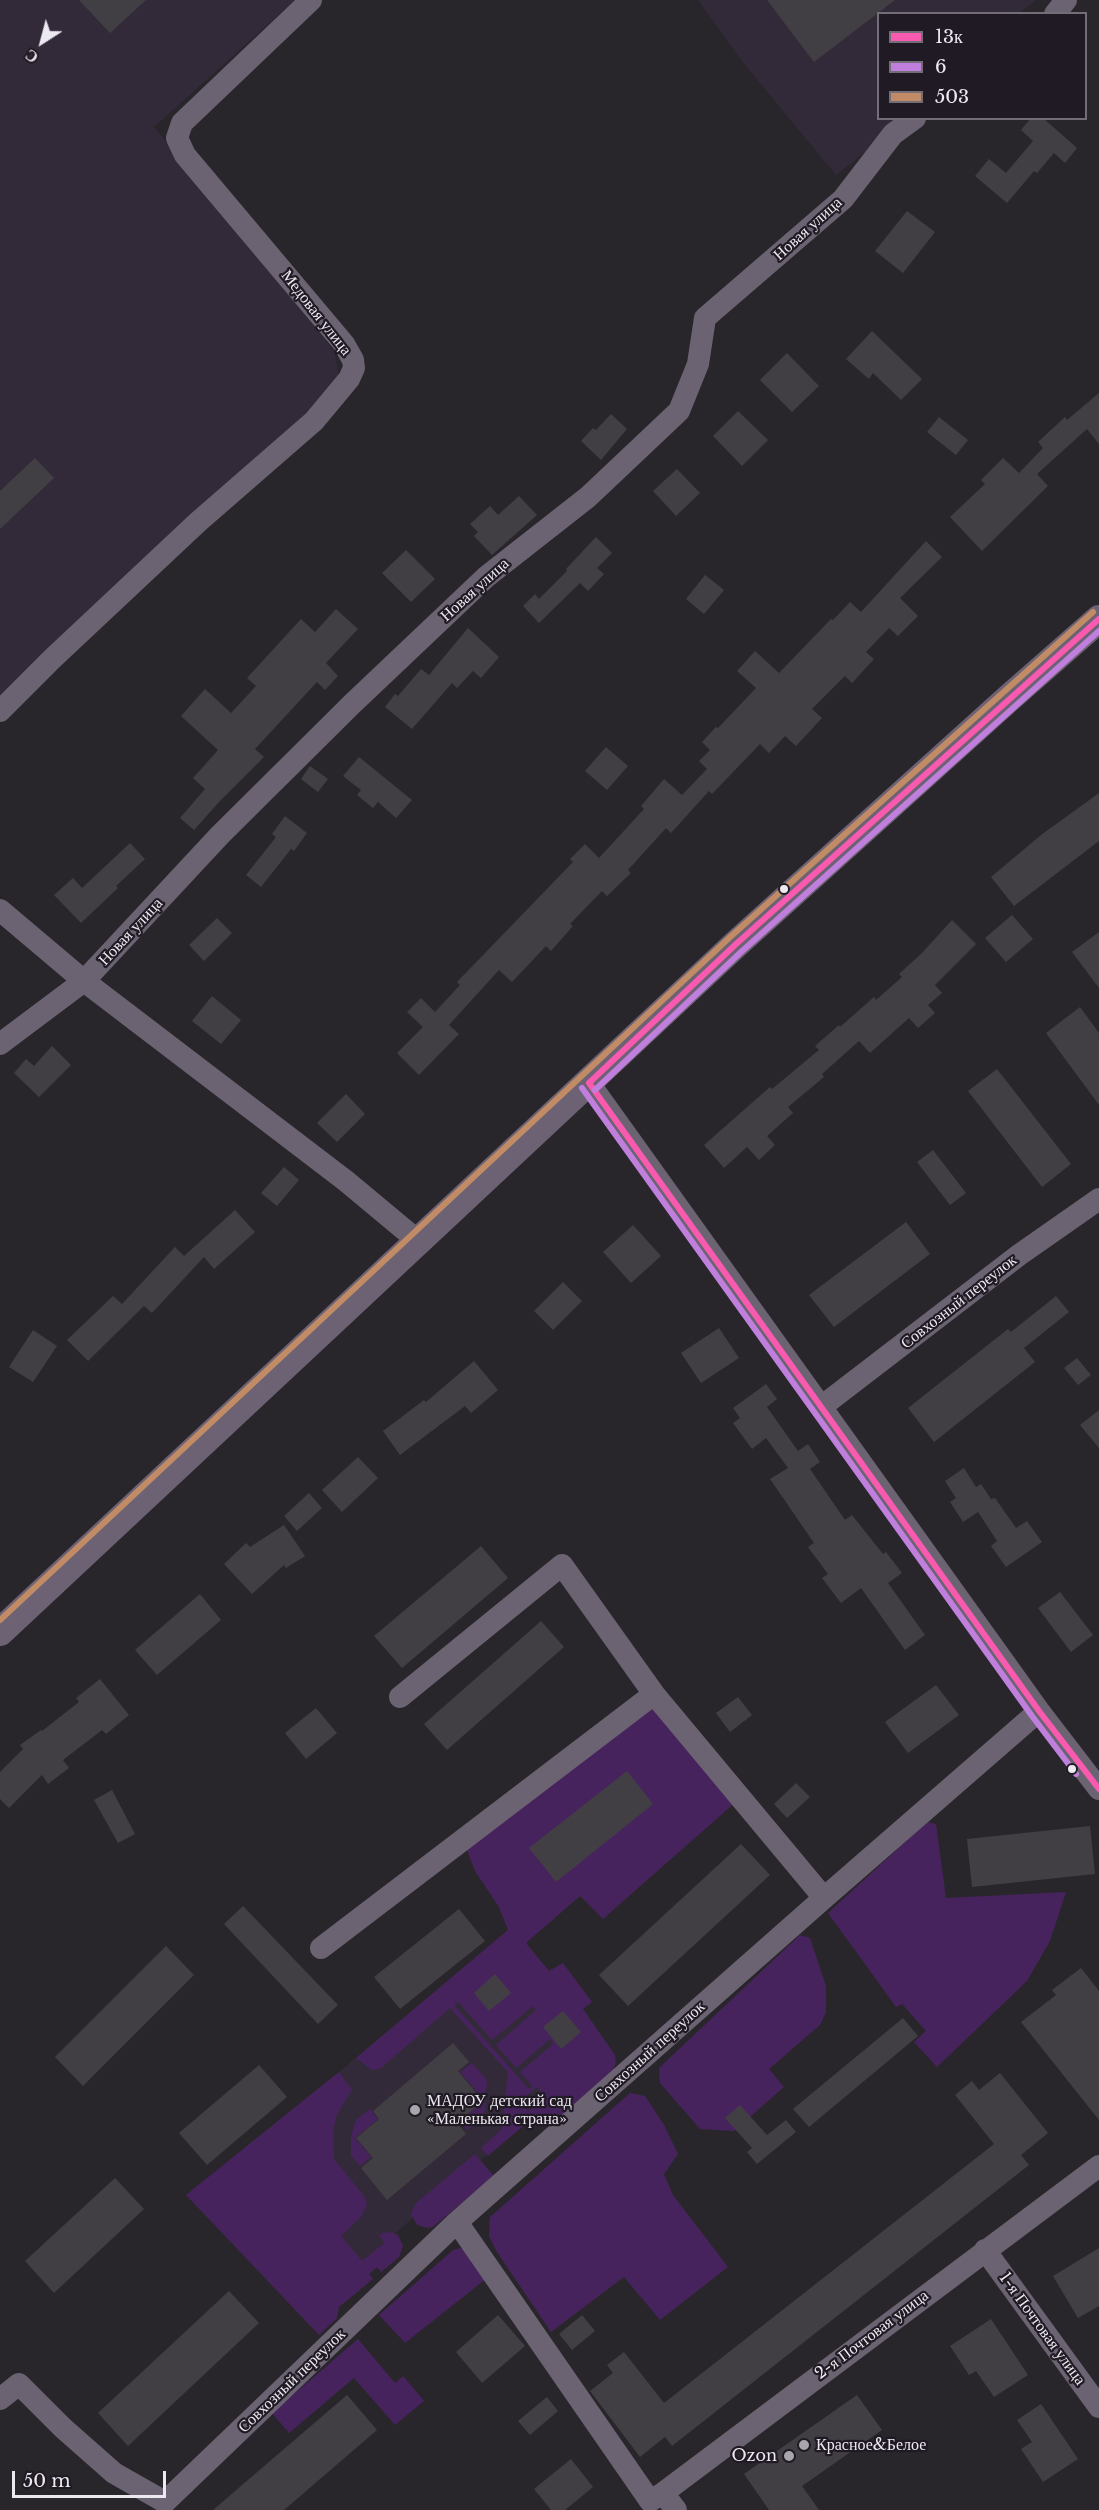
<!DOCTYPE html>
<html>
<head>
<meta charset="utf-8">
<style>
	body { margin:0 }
	#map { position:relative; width:1099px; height:2510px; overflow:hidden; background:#29262b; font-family:"Libre Baskerville",serif }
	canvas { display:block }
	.legend { position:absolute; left:877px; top:12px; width:210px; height:108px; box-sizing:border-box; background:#201a24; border:2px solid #726d76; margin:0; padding:8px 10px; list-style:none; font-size:18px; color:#ede9f1 }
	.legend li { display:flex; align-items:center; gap:12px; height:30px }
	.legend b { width:30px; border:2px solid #726d76 }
	.north { position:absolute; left:12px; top:12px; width:60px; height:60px; -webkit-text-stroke:4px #201a24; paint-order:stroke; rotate:216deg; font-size:16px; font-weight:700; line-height:24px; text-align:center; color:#ede9f1 }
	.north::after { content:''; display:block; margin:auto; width:21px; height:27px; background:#ede9f1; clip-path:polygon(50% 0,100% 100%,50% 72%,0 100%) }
	.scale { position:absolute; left:12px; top:2471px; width:154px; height:27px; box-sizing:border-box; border:3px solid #ede9f1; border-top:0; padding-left:8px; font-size:18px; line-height:21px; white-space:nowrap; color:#ede9f1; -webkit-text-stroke:4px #201a24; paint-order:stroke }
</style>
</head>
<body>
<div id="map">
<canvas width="1099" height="2510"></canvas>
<ul class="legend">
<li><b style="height:8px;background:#f75aaf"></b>13к</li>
<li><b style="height:8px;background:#c07fdc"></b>6</li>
<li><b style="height:8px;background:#c18c65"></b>503</li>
</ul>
<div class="north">С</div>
<div class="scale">50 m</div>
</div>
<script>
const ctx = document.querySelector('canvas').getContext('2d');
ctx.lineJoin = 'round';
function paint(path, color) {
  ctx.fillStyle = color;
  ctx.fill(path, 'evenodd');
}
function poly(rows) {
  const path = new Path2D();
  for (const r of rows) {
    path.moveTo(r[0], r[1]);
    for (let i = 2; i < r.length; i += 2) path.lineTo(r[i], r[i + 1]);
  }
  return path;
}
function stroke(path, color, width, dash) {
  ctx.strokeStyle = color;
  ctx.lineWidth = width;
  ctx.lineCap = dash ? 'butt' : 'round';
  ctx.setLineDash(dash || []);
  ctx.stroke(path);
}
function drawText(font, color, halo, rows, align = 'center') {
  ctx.font = font + ' "Libre Baskerville",serif';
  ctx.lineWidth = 4.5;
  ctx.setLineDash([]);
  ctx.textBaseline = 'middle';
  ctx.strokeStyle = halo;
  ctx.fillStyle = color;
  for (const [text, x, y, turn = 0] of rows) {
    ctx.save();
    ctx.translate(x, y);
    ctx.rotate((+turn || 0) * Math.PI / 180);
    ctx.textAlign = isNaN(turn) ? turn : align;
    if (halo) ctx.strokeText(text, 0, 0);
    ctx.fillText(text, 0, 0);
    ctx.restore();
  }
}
paint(poly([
	[0,0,295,0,154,127,334,351,341,385,0,720],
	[698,0,1036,0,1019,13,878,14,878,118,907,119,836,175,741,60],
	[508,1930,606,2052,349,2273,244,2148,339,2072]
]), '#332a39');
paint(poly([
	[654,1704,738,1800,603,1919,580,1896,526,1943,549,1971,563,1963,592,2002,583,2009,615,2055,616,2062,613,2070,561,2117,555,2121,545,2122,535,2116,488,2156,481,2148,500,2131,502,2125,508,2072,450,2008,381,2068,372,2070,356,2058,508,1930,499,1907,475,1871,466,1848],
	[458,2002,492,2040,533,2006,536,2010,496,2045,516,2068,550,2039,553,2044,520,2072,532,2086,529,2089,454,2005],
	[537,2087,545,2097,528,2111,519,2102],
	[927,1822,936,1824,946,1898,1066,1892,1050,1941,1027,1981,937,2067,914,2042,926,2031,902,2004,896,2007,828,1913],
	[800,1935,810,1938,826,1986,826,2012,820,2025,769,2069,784,2087,734,2131,700,2129,660,2083,659,2068],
	[472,2063,487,2080,484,2116,467,2130,460,2121,484,2100,460,2072],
	[339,2072,352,2090,337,2114,333,2131,334,2159,364,2196,367,2204,361,2217,341,2236,362,2261,384,2243,379,2235,383,2233,391,2232,398,2235,403,2246,399,2257,381,2272,377,2267,369,2274,373,2279,339,2307,337,2318,319,2335,186,2195],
	[630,2093,645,2096,664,2125,678,2154,664,2174,673,2195,728,2267,660,2320,624,2277,551,2332,497,2252,489,2236,490,2217],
	[370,2109,378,2119,355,2138,371,2157,360,2166,351,2156,351,2136,356,2120],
	[475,2154,494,2176,434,2226,428,2228,417,2225,411,2214,416,2203],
	[461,2248,469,2252,487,2278,405,2343,379,2315,453,2250],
	[358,2339,395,2383,403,2376,424,2401,395,2425,354,2378,289,2433,272,2413]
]), '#47235d');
paint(poly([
	[79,0,146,0,110,33],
	[767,0,895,0,814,62],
	[1031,118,1043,118,1077,148,1065,163,1054,153,1037,173,1034,171,1007,203,975,176,989,159,1006,173,1033,141,1021,130],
	[907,211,935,232,903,273,875,251],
	[872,331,922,379,901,400,873,373,869,379,846,359],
	[787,353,819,386,792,412,760,380],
	[1099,393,1099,444,1087,429,1037,474,1048,486,982,551,950,517,985,484,981,480,1003,458,1019,473,1043,448,1038,442,1065,417,1067,420],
	[738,411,768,440,742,466,713,436],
	[611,414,627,429,601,460,581,441,593,428,596,430],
	[939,417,968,440,956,455,927,432],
	[35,458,54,478,0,529,0,491],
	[677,469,700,493,676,516,653,491],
	[519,496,537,515,492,555,474,536,478,532,470,524,490,506,498,515],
	[596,537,612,553,597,568,604,574,588,591,580,583,539,623,523,606,535,594,539,599,567,571,566,569],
	[926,541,942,557,900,598,918,616,898,636,889,628,866,652,874,659,852,683,845,676,812,709,822,718,796,746,785,736,769,753,760,744,712,794,709,791,671,833,666,828,628,870,631,873,607,896,602,891,570,924,573,926,551,951,546,946,512,982,499,970,449,1025,459,1034,419,1075,397,1053,423,1027,407,1012,421,998,435,1012,460,985,457,982,573,862,570,859,585,844,599,858,644,809,641,806,664,779,682,795,707,769,699,761,710,750,702,742,716,727,718,728,756,688,737,671,755,651,779,673,831,619,833,620,850,602,861,612],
	[406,550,435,579,411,602,382,573],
	[705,575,724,590,704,614,686,599],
	[336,609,358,629,326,663,338,676,325,690,317,682,255,749,264,757,220,801,194,830,180,818,205,789,193,778,218,750,181,716,205,689,231,713,256,686,247,678,301,619,315,632],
	[468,628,499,657,481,678,473,671,457,688,452,683,412,729,385,707,395,694,398,696,421,669,429,675],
	[606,747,628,766,607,790,585,771],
	[359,757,412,800,396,818,378,802,373,808,357,795,361,790,343,776],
	[310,766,328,779,318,792,301,779],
	[1099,793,1099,841,1014,906,991,877,1041,835],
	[285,816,307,833,294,851,291,849,261,887,246,875,276,837,272,834],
	[130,843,145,859,116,886,118,888,81,923,54,895,73,878,82,888],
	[1012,915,1033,939,1006,962,985,938],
	[217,918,232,933,204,961,189,945],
	[952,920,976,944,935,985,942,993,928,1005,935,1013,918,1028,909,1018,870,1053,859,1041,822,1074,824,1077,788,1107,793,1113,767,1136,775,1145,759,1160,747,1147,724,1168,704,1145,770,1087,772,1089,819,1050,815,1046,839,1025,840,1027,874,997,876,1000,902,977,899,974,922,953],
	[1099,932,1099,988,1072,952],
	[212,996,241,1020,221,1044,192,1021],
	[1080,1007,1099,1033,1099,1105,1046,1033],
	[52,1046,71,1065,39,1097,14,1073,26,1059,34,1066],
	[997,1069,1071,1164,1042,1187,968,1091],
	[346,1094,365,1114,337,1142,317,1123],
	[933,1150,966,1193,950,1205,917,1162],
	[284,1167,299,1180,277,1206,261,1193],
	[235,1210,255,1232,214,1269,204,1257,152,1313,144,1306,88,1361,67,1340,113,1296,122,1304,175,1247,184,1256],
	[906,1222,930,1254,834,1327,809,1295],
	[633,1225,661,1256,631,1283,603,1252],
	[563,1282,582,1301,553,1330,534,1311],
	[1056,1296,1069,1312,1024,1348,1035,1362,934,1442,908,1408,1008,1329,1011,1332],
	[719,1328,739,1358,701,1383,681,1353],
	[33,1330,57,1346,33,1382,9,1367],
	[1077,1358,1091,1375,1078,1385,1064,1368],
	[474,1361,498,1390,471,1413,465,1406,400,1455,383,1431,424,1400,426,1402],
	[766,1384,777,1399,767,1407,798,1451,808,1444,820,1462,810,1469,845,1520,852,1515,883,1554,886,1552,902,1573,888,1583,925,1635,905,1650,861,1588,841,1603,822,1578,828,1574,808,1547,814,1543,770,1479,788,1468,766,1438,752,1449,733,1423,740,1418,733,1408],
	[1099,1410,1099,1448,1080,1425],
	[358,1457,378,1478,342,1512,322,1490],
	[964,1468,976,1487,981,1484,991,1499,995,1498,1016,1528,1027,1521,1042,1542,1006,1567,991,1546,997,1541,978,1512,963,1522,950,1502,956,1498,945,1481],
	[309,1493,322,1508,297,1531,284,1516],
	[284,1525,305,1556,286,1568,284,1565,252,1594,224,1564,246,1543,250,1547],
	[481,1546,508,1578,402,1668,374,1636],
	[1060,1592,1093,1635,1071,1652,1038,1608],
	[200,1594,221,1620,157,1675,135,1650],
	[541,1621,564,1647,447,1750,424,1724],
	[100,1679,129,1715,106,1734,102,1730,63,1760,69,1768,48,1784,42,1775,9,1808,0,1799,0,1772,23,1749,20,1745,41,1730,42,1731,79,1702,76,1698],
	[936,1685,959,1715,908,1753,885,1722],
	[738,1697,752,1715,730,1732,716,1713],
	[316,1708,337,1733,306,1759,285,1733],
	[627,1771,653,1804,556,1882,529,1848],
	[796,1783,810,1797,787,1818,774,1804],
	[112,1790,135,1834,118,1843,94,1800],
	[1090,1826,1095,1874,972,1887,967,1839],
	[741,1844,770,1875,628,2006,599,1975],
	[243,1906,338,2005,318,2024,224,1924],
	[459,1909,485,1941,400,2009,374,1977],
	[166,1946,194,1975,83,2086,55,2057],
	[1081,1968,1099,1991,1099,2120,1021,2022,1056,1995,1052,1990],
	[495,1974,511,1993,489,2011,474,1993],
	[563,2011,581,2032,561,2049,543,2027],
	[903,2018,918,2036,809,2127,793,2109],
	[453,2043,469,2062,458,2071,483,2101,457,2123,466,2134,387,2200,361,2168,373,2158,356,2138,379,2119,373,2111],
	[259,2065,287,2097,207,2165,179,2133],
	[1000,2073,1048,2133,1021,2155,1029,2165,672,2446,665,2437,640,2457,590,2391,613,2373,607,2365,624,2352,664,2403,994,2144,955,2095,972,2081,979,2090],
	[740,2105,767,2135,786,2120,796,2132,757,2164,747,2152,752,2148,725,2118],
	[115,2178,144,2209,54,2293,25,2261],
	[1099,2248,1099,2306,1078,2318,1053,2276],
	[229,2291,259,2323,128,2446,98,2413],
	[498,2315,525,2346,482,2383,456,2352],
	[582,2315,595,2331,572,2350,559,2334],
	[991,2319,1028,2375,994,2397,976,2371,969,2375,950,2346],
	[347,2395,377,2430,284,2510,213,2510],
	[857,2395,882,2430,802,2486,819,2510,769,2510,744,2474],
	[547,2397,558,2411,530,2435,518,2421],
	[1041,2404,1078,2459,1043,2482,1021,2449,1032,2442,1017,2420],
	[571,2459,593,2487,565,2510,551,2510,534,2489]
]), '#423f44');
stroke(poly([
	[1055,14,1066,0],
	[0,711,52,659,198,522,314,421,349,379,354,368,353,360,344,344,185,155,177,138,182,123,311,0],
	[0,910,84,981,346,1181,418,1241],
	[0,1044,84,981,220,835,351,705,486,577,588,497,679,411,698,364,705,318,843,199,893,134,915,118],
	[589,1083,1039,1711,1099,1789],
	[821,1407,1019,1255,1099,1199],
	[400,1697,562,1565,654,1694,824,1898],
	[321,1948,654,1694],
	[457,2222,650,2501,663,2493],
	[985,2250,1099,2407],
	[0,2399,19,2384,63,2428,114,2473,165,2502,457,2222,824,1898,1039,1711],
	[676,2510,663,2493,1099,2166]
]), '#6b6372', 22);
stroke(poly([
	[0,1632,735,945,1009,698,1099,619]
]), '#6d6274', 28);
stroke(poly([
	[589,1083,1039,1711,1099,1789],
	[589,1083,735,945,1099,619]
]), '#f75aaf', 6);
stroke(poly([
	[582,1088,1032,1716,1076,1774],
	[595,1090,741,952,1099,631]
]), '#c07fdc', 6);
stroke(poly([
	[0,1620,729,938,1093,612]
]), '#c18c65', 6);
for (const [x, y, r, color] of [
	[784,889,5,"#ede9f1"],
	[1072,1769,5,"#ede9f1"],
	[415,2110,6,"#a8a5ac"],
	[804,2445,6,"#a8a5ac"],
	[789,2456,6,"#a8a5ac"]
]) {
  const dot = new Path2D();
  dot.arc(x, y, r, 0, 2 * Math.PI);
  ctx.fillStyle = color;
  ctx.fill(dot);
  stroke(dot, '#201a24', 2);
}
drawText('16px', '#ede9f1', '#201a24', [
	["Новая улица",808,229,-42],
	["Медовая улица",316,313,52],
	["Новая улица",475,590,-42],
	["Новая улица",131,932,-47],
	["Совхозный переулок",959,1302,-38],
	["Совхозный переулок",650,2052,-42],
	["1-я Почтовая улица",1042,2329,54],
	["2-я Почтовая улица",872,2335,-37],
	["Совхозный переулок",292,2381,-44]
]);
drawText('16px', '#ede9f1', '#201a24', [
	["МАДОУ детский сад",427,2101],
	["«Маленькая страна»",427,2119],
	["Красное&Белое",816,2445],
	["Ozon",777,2456,"right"]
], 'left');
</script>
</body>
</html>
